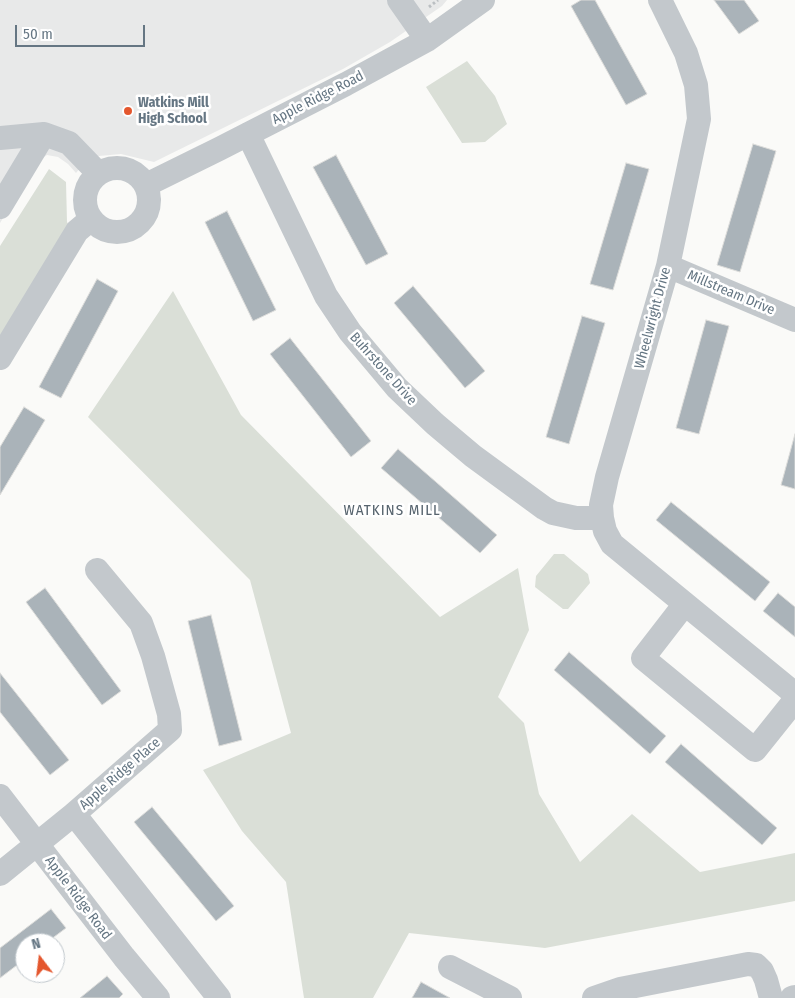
<!DOCTYPE html>
<html>
<head>
<meta charset="utf-8">
<style>
	body { margin:0 }
	#map { position:relative; width:795px; height:998px; overflow:hidden; background:#fafaf8; font-family:"Fira Sans Condensed",sans-serif }
	canvas { display:block }
	.north { position:absolute; left:15px; top:933px; width:50px; height:50px; box-sizing:border-box; background:#fff; border:1px solid #c1c8cd; border-radius:50%; rotate:345deg; font-size:14px; font-weight:700; line-height:20px; text-align:center; color:#657683 }
	.north::after { content:''; display:block; margin:auto; width:18px; height:22px; background:#e4572e; clip-path:polygon(50% 0,100% 100%,50% 72%,0 100%) }
	.scale { position:absolute; left:15px; top:25px; width:130px; height:22px; box-sizing:border-box; border:2px solid #657683; border-top:0; padding-left:6px; font-size:15px; line-height:18px; white-space:nowrap; color:#657683; -webkit-text-stroke:4px #fff; paint-order:stroke }
</style>
</head>
<body>
<div id="map">
<canvas width="795" height="998"></canvas>
<div class="north">N</div>
<div class="scale">50 m</div>
</div>
<script>
const ctx = document.querySelector('canvas').getContext('2d');
ctx.lineJoin = 'round';
function paint(path, color) {
  ctx.fillStyle = color;
  ctx.fill(path, 'evenodd');
}
function poly(rows) {
  const path = new Path2D();
  for (const r of rows) {
    if (r.length === 3) {
      path.moveTo(r[0] + r[2], r[1]);
      path.arc(r[0], r[1], r[2], 0, 2 * Math.PI);
      continue;
    }
    path.moveTo(r[0], r[1]);
    for (let i = 2; i < r.length; i += 2) path.lineTo(r[i], r[i + 1]);
  }
  return path;
}
function stroke(path, color, width, dash) {
  ctx.strokeStyle = color;
  ctx.lineWidth = width;
  ctx.lineCap = dash ? 'butt' : 'round';
  ctx.setLineDash(dash || []);
  ctx.stroke(path);
}
function drawText(font, color, halo, rows, align = 'center') {
  ctx.font = font + ' "Fira Sans Condensed",sans-serif';
  ctx.lineWidth = 5;
  ctx.setLineDash([]);
  ctx.textBaseline = 'middle';
  ctx.strokeStyle = halo;
  ctx.fillStyle = color;
  for (const [text, x, y, turn = 0] of rows) {
    ctx.save();
    ctx.translate(x, y);
    ctx.rotate((+turn || 0) * Math.PI / 180);
    ctx.textAlign = isNaN(turn) ? turn : align;
    if (halo) ctx.strokeText(text, 0, 0);
    ctx.fillText(text, 0, 0);
    ctx.restore();
  }
}
paint(poly([
	[0,0,447,0,442,6,390,42,343,69,154,162,121,154,99,156,86,161,76,173,68,164,58,157,47,155,39,160,0,223]
]), '#e8e9e9');
paint(poly([
	[467,61,495,96,507,124,485,142,462,143,426,87],
	[49,169,66,182,67,222,71,229,0,347,0,246],
	[173,291,241,415,440,617,518,568,529,630,498,697,524,723,539,794,580,862,632,814,700,872,795,853,795,901,545,948,409,933,373,998,304,998,286,882,242,831,203,770,291,733,250,580,88,417],
	[554,554,564,554,588,574,590,583,568,609,563,609,535,587,536,576]
]), '#dadfd7');
const building = poly([
	[581,0,595,0,647,94,626,105,571,6,581,0],
	[714,0,744,0,759,21,739,34,714,0],
	[753,144,776,151,740,272,717,265,753,144],
	[336,155,388,254,366,265,313,167,336,155],
	[626,163,649,169,613,290,590,284,626,163],
	[227,211,276,310,253,321,205,222,227,211],
	[97,279,118,291,61,398,39,387,97,279],
	[413,286,485,371,465,388,394,303,413,286],
	[582,316,605,323,569,444,546,437,582,316],
	[706,320,729,326,699,434,676,428,706,320],
	[290,338,371,441,351,457,270,354,290,338],
	[24,407,45,420,0,495,0,447,24,407],
	[795,434,795,489,781,485,795,434],
	[398,449,497,535,480,553,381,468,398,449],
	[671,502,770,582,755,601,656,520,671,502],
	[45,588,121,691,102,705,26,602,45,588],
	[778,593,795,607,795,637,763,611,778,593],
	[211,615,242,740,219,746,188,621,211,615],
	[569,652,666,736,650,754,554,670,569,652],
	[0,673,69,760,50,775,0,712,0,673],
	[681,744,777,828,762,845,665,762,681,744],
	[152,807,234,906,216,921,134,822,152,807],
	[51,909,66,928,46,943,25,943,25,959,0,978,0,948,51,909],
	[107,976,123,994,119,998,80,998,107,976],
	[421,982,450,998,412,998,421,982]
]);
paint(building, '#aab3b9');
stroke(building, '#dcdcda', 1);
stroke(poly([
	[429,7,438,0]
]), '#bbbfc2', 3, [2.5, 2.5]);
stroke(poly([
	[399,0,427,40],
	[660,0,686,53,696,85,699,119,668,266,607,477,601,505,602,518,605,531,612,544,795,694],
	[248,134,326,296,350,332,397,388,435,424,473,456,544,508,553,513,576,518,602,518],
	[0,138,44,134,69,143,98,173],
	[117,200,32],
	[146,185,219,149,346,84,427,40,483,0],
	[0,207,44,134],
	[668,266,795,320],
	[0,358,77,231,90,220],
	[684,605,643,658,755,750,795,700],
	[0,796,124,957,158,998],
	[74,814,219,998],
	[0,874,74,814,170,730,169,714,153,656,141,623,97,570],
	[450,967,510,998],
	[594,998,620,989,748,964,756,965,762,971,766,980,771,998],
	[792,998,795,997]
]), '#c3c8cc', 24);
for (const [x, y, r, color] of [
	[128,111,5,"#e4572e"]
]) {
  const dot = new Path2D();
  dot.arc(x, y, r, 0, 2 * Math.PI);
  ctx.fillStyle = color;
  ctx.fill(dot);
  stroke(dot, '#fff', 2);
}
drawText('14px', '#657683', '#fff', [
	["Apple Ridge Road",318,98,-27],
	["Millstream Drive",731,293,23],
	["Wheelwright Drive",653,318,-75],
	["Buhrstone Drive",383,369,48],
	["Apple Ridge Place",120,774,-41],
	["Apple Ridge Road",78,898,53]
]);
drawText('bold 14px', '#657683', '#fff', [
	["Watkins Mill",138,103],
	["High School",138,119]
], 'left');
ctx.letterSpacing = '1px';
drawText('15px', '#57646e', '#fff', [
	["WATKINS MILL",392,511]
]);
ctx.letterSpacing = '0px';
</script>
</body>
</html>
